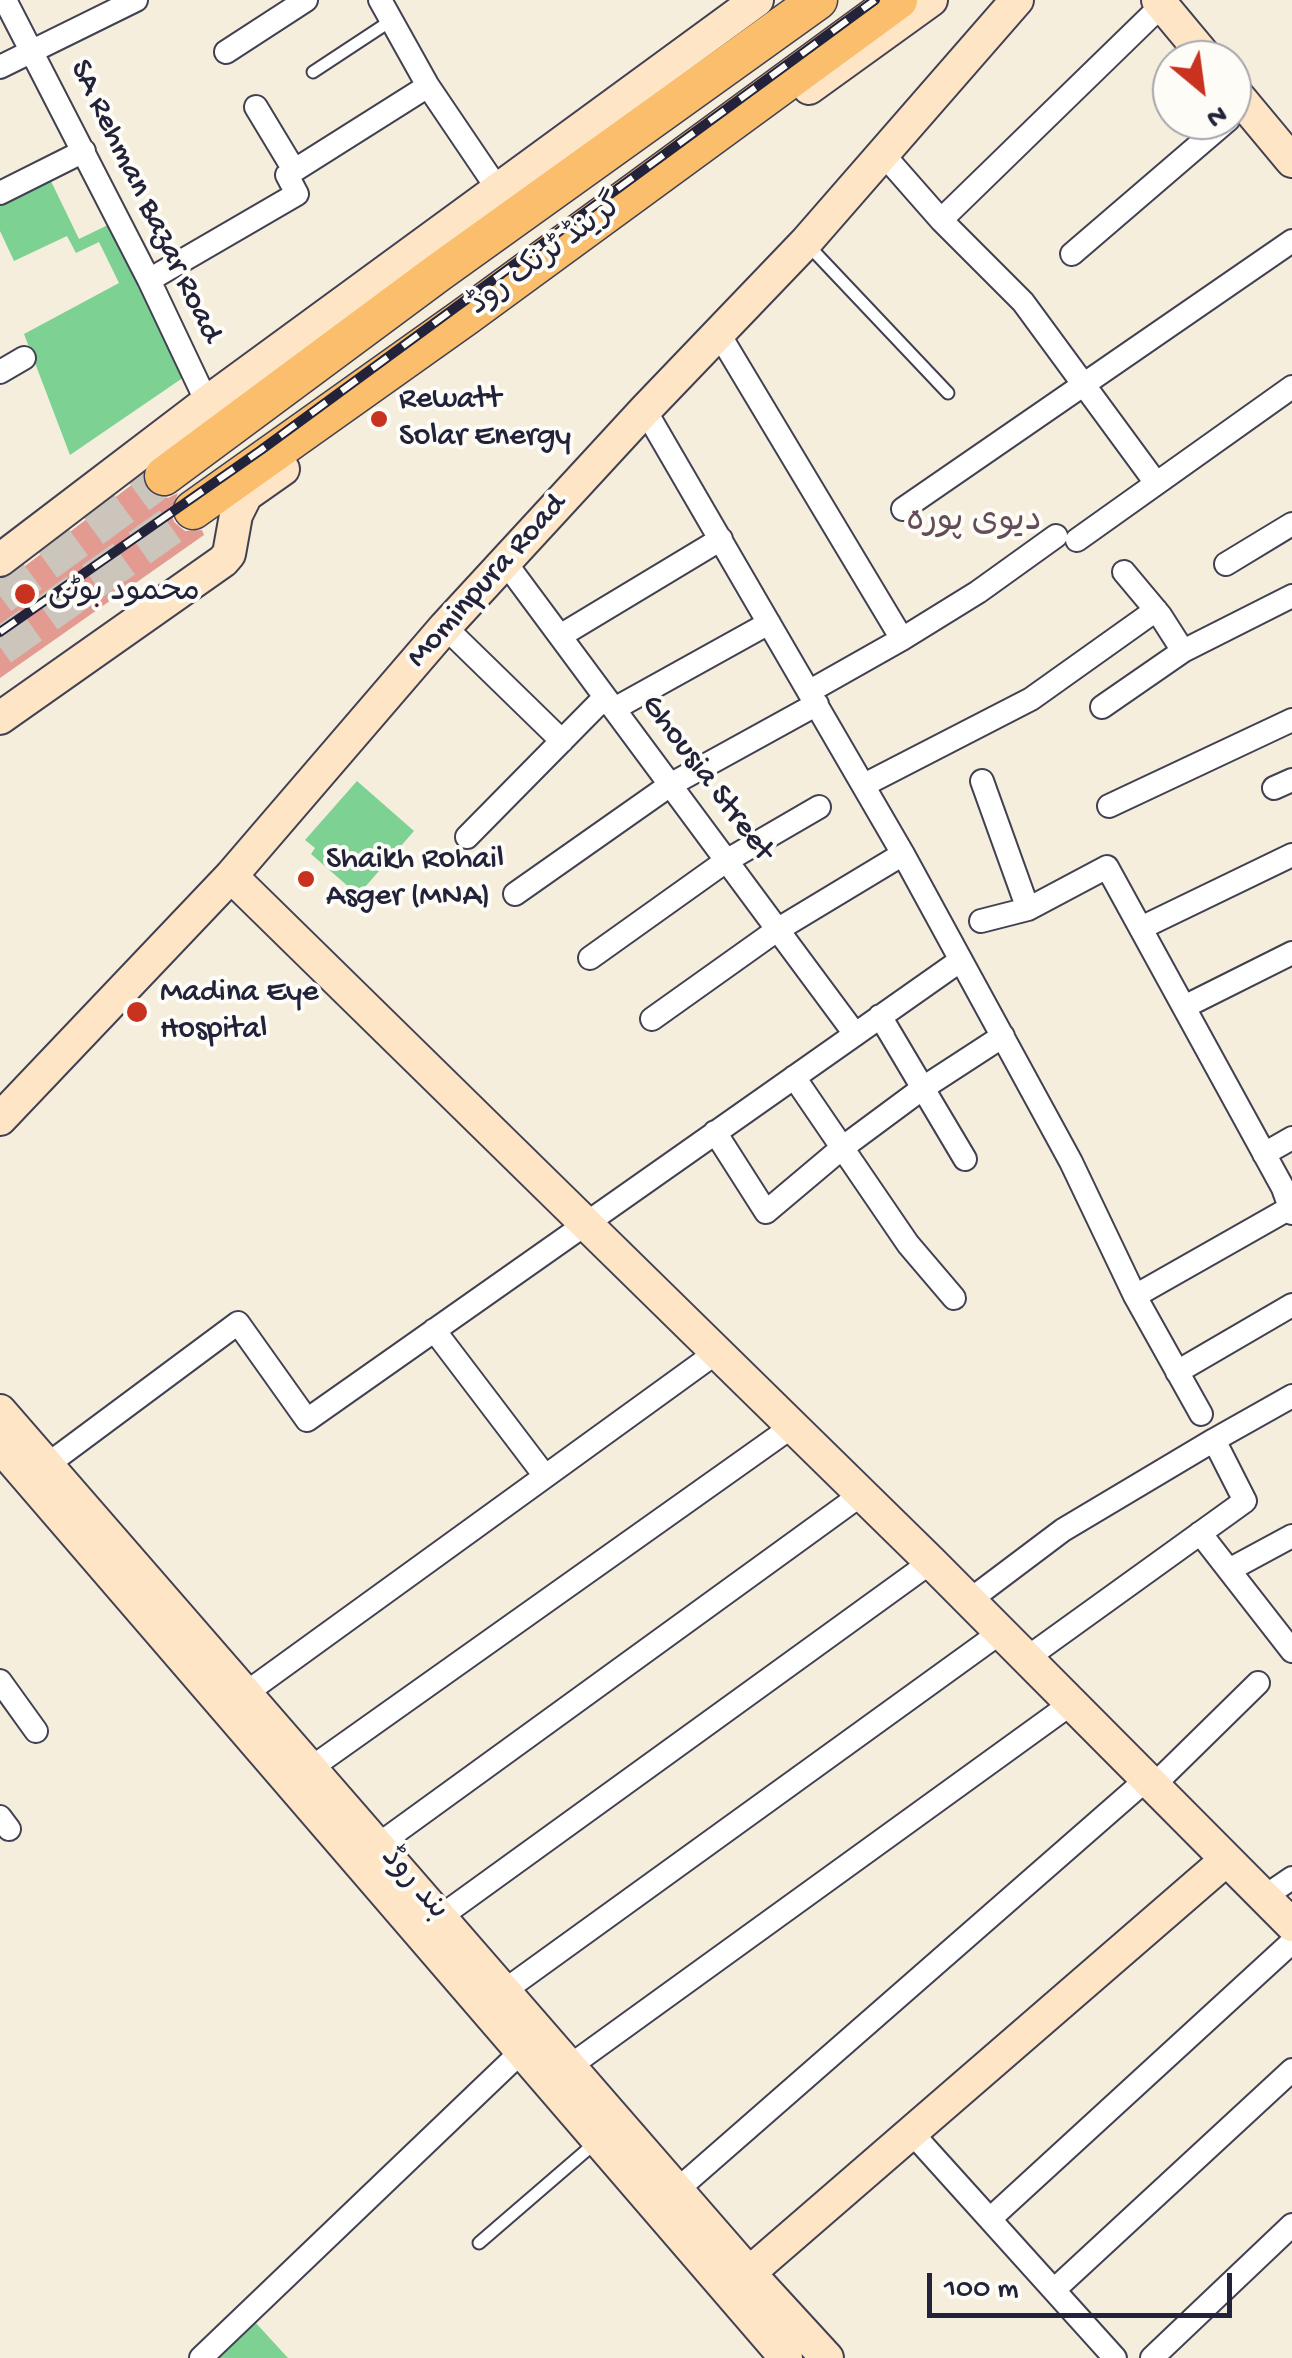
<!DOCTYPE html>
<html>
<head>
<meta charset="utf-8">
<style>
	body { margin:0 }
	#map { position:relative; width:1292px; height:2358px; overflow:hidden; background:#f6eedc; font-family:"Gochi Hand",sans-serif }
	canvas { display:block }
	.north { position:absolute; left:1152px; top:40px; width:100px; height:100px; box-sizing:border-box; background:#fdfcf7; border:2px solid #a5a5ac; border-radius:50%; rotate:151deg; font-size:28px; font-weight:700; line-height:40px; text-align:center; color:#22223b }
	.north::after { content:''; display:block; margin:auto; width:35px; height:45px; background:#c8321e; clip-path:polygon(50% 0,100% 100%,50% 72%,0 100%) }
	.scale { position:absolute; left:927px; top:2273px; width:305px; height:45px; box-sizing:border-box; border:5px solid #22223b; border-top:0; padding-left:12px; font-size:30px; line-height:35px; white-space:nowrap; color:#22223b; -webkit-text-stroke:8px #fdfcf7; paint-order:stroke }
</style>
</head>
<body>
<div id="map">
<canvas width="1292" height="2358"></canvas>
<div class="north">N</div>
<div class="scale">100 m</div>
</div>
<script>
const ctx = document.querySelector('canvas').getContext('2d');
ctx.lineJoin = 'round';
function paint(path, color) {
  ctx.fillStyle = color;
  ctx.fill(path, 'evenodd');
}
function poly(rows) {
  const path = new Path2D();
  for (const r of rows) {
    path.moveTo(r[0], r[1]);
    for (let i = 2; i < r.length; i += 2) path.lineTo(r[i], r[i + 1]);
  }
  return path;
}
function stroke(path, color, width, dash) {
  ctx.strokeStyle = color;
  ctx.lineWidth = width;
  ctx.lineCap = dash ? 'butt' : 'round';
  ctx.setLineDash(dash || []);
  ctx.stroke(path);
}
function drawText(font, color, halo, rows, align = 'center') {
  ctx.font = font + ' "Gochi Hand","Playpen Sans Arabic",sans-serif';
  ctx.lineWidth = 8;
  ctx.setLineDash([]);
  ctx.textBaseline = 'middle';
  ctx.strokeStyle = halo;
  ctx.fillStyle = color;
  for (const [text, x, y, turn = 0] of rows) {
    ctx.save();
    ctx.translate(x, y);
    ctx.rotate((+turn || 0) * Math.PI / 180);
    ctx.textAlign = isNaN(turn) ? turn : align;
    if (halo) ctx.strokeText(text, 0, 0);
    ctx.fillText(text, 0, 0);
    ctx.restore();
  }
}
paint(poly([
	[48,175,79,239,114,222,187,375,70,455,24,334,119,283,99,242,76,253,67,236,14,261,0,231,0,199],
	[357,781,414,831,358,895,311,854,315,848,305,840],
	[255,2322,288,2358,216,2358]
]), '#7dd193');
paint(poly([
	[142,477,145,489,154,496,168,498,178,493,171,511,174,522,185,531,202,530,204,535,0,678,0,580,12,576]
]), '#e29a91');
stroke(poly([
	[0,596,164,476],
	[0,647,193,510]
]), '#ccc5bc', 38, [38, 19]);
const lane = poly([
	[313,72,392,20],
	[807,244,948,393],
	[479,2243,595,2143]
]);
const street = poly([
	[5,0,149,280,212,413],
	[380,0,428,86,497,188],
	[226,52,306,0],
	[0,67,136,0],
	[256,107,294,170],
	[883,154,941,220,1023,302,1156,483],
	[0,193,84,151],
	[941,220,1162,5],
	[1072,254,1228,120],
	[149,280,297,194,287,175,428,86],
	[719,334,902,639,810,691],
	[0,372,24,358],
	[645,410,903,854,1071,1162,1135,1296,1201,1414],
	[903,509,1292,241],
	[1077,540,1292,387],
	[505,562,855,1034],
	[1226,564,1292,524],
	[1124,572,1160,615,1183,651],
	[445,627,562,741],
	[560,636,721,539],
	[902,639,978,592,1056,536],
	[1102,707,1183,651,1292,596],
	[614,709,769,623],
	[982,781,1028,909],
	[864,785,1031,699,1156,610],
	[1274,788,1292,780],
	[1109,806,1292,720],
	[467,837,605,697],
	[515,894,670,785,817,704],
	[981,921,1028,909,1107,867,1283,1188,1292,1213],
	[1141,928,1292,855],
	[590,958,726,861,819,807],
	[1184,1007,1292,953],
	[880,1016,965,1159],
	[652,1019,777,930,903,854],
	[794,1077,908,1244,954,1298],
	[715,1132,766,1212,842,1148,923,1088,1003,1036],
	[1264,1154,1292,1138],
	[1135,1296,1290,1208],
	[434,1330,545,1476],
	[1177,1372,1292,1305],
	[1214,1440,1292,1396],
	[47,1465,238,1323,307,1420,961,960],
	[1200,1533,1292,1651],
	[1229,1570,1292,1536],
	[970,1600,1063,1530,1214,1440,1245,1501,1027,1658],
	[0,1681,36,1731],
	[246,1693,717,1352],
	[311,1768,793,1426],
	[1153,1786,1258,1683],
	[0,1817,9,1829],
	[378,1845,862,1494],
	[1264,1897,1292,1878],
	[440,1917,931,1562],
	[504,1991,1001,1632],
	[570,2066,1072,1703],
	[912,2133,1115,2358],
	[677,2190,1147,1779],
	[990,2219,1292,1942],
	[1054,2290,1292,2070],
	[201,2358,522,2051],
	[1152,2358,1292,2225]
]);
const secondary = poly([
	[1158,0,1208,60],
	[809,88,931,0],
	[1232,89,1292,161],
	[0,560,206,403,757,0],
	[0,718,223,561,229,554,236,515,246,495,283,469],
	[231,876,931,1562,1292,1925],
	[0,1119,231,876,445,627,645,410,806,242,1017,0],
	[0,1411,749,2273,827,2358],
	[0,1446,786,2358],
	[749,2273,1226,1860]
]);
const primary = poly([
	[164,476,439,272,818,0],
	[193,510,466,316,898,0]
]);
stroke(lane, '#424153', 15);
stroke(street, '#424153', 26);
stroke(secondary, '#424153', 36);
stroke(primary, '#424153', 41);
stroke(lane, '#fff', 11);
stroke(street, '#fff', 22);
stroke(secondary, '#fde5c5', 32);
stroke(primary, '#fabe6d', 38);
const rail = poly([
	[0,632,261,450,875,0]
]);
stroke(rail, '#22223b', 10);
stroke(rail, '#fdfcf7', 6, [19]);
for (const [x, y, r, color] of [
	[379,419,10,"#c8321e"],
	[25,594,12,"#c8321e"],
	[306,879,10,"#c8321e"],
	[137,1012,12,"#c8321e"]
]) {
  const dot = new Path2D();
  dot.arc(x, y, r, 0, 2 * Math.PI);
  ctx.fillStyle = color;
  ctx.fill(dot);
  stroke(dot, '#fdfcf7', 4);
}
drawText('32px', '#22223b', '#fdfcf7', [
	["SA Rehman Bazar Road",144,202,64],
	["گرینڈ ٹرنک روڈ",547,257,-36],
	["Mominpura Road",488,582,-48],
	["Ghousia Street",706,779,53],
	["بند روڈ",413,1885,49]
]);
drawText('32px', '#22223b', '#fdfcf7', [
	["Rewatt",399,401],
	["Solar Energy",399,438],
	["محمود بوٹی",48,594],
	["Shaikh Rohail",326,861],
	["Asger (MNA)",326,898],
	["Madina Eye",160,994],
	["Hospital",160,1031]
], 'left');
drawText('35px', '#654c59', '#fdfcf7', [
	["دیوی پورہ",974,524]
]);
</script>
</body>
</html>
